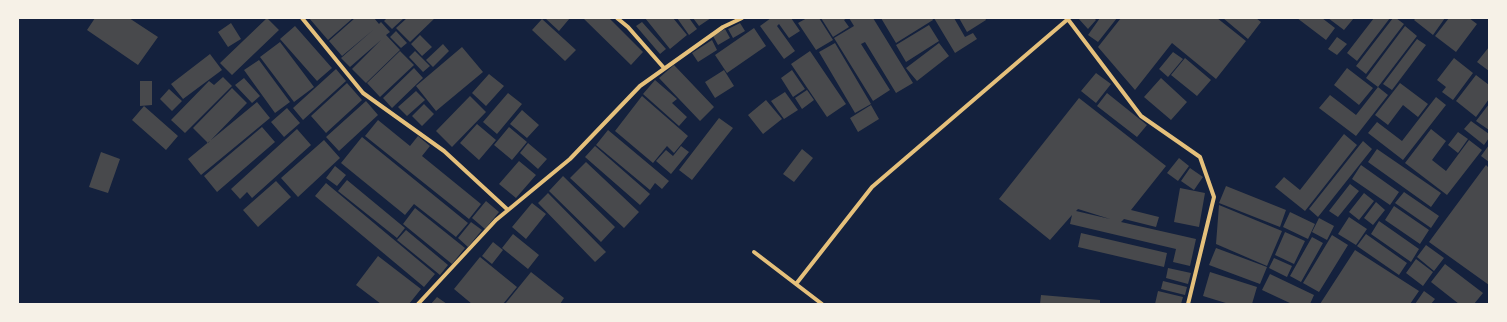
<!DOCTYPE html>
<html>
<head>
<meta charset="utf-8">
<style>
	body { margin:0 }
	#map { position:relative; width:1507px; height:322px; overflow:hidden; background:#14213d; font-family:"IBM Plex Serif",serif }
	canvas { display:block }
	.frame { position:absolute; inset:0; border:19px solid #f6f1e7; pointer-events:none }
</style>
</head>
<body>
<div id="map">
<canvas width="1507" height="322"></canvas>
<div class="frame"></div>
</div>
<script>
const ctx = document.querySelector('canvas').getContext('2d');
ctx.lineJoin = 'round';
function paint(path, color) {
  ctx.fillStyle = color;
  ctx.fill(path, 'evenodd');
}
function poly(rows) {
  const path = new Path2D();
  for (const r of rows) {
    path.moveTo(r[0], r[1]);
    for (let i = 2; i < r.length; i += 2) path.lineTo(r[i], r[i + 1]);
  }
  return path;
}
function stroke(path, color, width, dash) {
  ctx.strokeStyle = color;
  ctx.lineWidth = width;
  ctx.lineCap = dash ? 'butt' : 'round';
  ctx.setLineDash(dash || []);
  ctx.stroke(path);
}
paint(poly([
	[95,18,129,18,158,37,138,65,87,30],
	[267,18,279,30,232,75,220,63],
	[309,18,353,18,328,40],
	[355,18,374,18,379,24,381,22,390,32,386,35,400,50,366,83,352,69,381,40,350,67,341,58,373,30,342,56,329,41],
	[387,18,404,18,392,29,384,21],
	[407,18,435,18,410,42,396,28],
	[545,18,570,18,559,31],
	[583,18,609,18,643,52,631,65],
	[645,18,673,18,687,35,670,49],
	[677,18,689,18,697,29,689,35],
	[693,18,711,18,699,26],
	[771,18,791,18,800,31,789,38,779,24,777,26,795,51,784,59,760,26],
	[807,18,819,18,833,40,816,50,798,23],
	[821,18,847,18,844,20,849,27,833,37],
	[849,18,873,18,913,83,896,93,865,42,861,44,890,90,873,101,834,38,854,26],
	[881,18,932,18,933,20,896,43],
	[934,18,954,18,965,37,973,33,977,39,955,53],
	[959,18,985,18,986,20,967,32],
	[1078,18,1094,18,1096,20,1088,29],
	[1100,18,1117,18,1098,42,1088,35],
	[1121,18,1217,18,1246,41,1216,79,1172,43,1135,90,1098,47],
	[1223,18,1256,18,1261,22,1248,39],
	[1297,18,1322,18,1335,28,1326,40],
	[1328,18,1354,18,1344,30],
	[1374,18,1390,18,1357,61,1347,53],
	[1393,18,1396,18,1404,24,1366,74,1356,66],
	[1416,18,1445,18,1433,35,1414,20],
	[1449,18,1469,18,1477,24,1456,52,1435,36],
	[542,19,576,50,565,61,532,30],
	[642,22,666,49,660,54,636,26],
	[231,23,241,39,228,47,218,32],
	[740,23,745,31,733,38,728,29],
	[929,25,939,41,906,62,896,45],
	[295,26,332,68,317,81,280,39],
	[1405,26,1417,36,1378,87,1388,95,1356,136,1319,108,1330,95,1356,115,1378,87,1366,78],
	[754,28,766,46,727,73,715,55],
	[725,29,730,38,718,45,713,36],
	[396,31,407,43,401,48,390,37],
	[420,35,432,47,422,56,411,44],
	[1337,37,1347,44,1337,55,1328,49],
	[1417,39,1426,45,1392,90,1383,84],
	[712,40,717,50,698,62,692,53],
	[280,42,314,87,294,102,260,57],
	[835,43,871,104,855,113,819,52],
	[939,43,949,56,917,81,906,68],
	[443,44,449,51,433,67,426,60],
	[462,47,483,72,436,111,416,86],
	[1489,47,1489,71,1477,62],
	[400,51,414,65,380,97,367,83],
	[415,51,430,66,423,72,409,57],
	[810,51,846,104,827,117,791,64],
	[1173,52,1183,59,1168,77,1159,69],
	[210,54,222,70,183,99,171,84],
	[1185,58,1211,80,1197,96,1171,75],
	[1454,58,1473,73,1453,100,1442,92,1446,87,1437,80],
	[259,60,290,102,275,113,244,70],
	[674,65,714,107,700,121,659,78],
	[414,68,423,78,392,108,383,98],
	[1347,68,1373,88,1359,105,1334,85],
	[336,69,346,81,303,120,293,108],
	[724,70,734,86,715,98,705,82],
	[792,70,805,89,793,97,781,78],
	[1096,73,1111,84,1096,103,1081,91],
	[489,74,504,86,486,106,472,93],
	[1476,75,1489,85,1489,99,1476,117,1456,101],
	[223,77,232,86,185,133,171,120,209,81,214,85],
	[244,78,260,96,252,103,235,85],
	[1161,78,1187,102,1171,120,1144,97],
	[655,80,677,99,672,103,687,117,679,126,643,94],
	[140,81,152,81,152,105,140,106],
	[347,83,362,100,326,133,311,116],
	[1400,83,1428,104,1418,117,1403,105,1388,125,1375,115],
	[232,88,247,103,208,143,193,128],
	[169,89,182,101,172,111,160,99],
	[807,90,814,100,802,109,795,98],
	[416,91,425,100,407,116,398,107],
	[785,92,798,110,784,119,771,101],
	[508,93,522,104,497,134,483,122],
	[1107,93,1147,125,1137,137,1097,106],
	[470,96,486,112,452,147,436,131],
	[642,96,688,136,674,153,667,146,653,163,615,131],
	[1436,97,1446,105,1403,160,1368,133,1377,122,1402,141],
	[1079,98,1166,166,1131,210,1159,217,1156,227,1124,219,1121,222,1196,239,1190,266,1173,262,1176,249,1070,224,1072,215,1050,240,999,199],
	[1078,209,1110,219,1076,211],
	[766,100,782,119,763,134,748,115],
	[366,101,378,115,339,151,326,137],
	[257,102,270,118,201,175,188,159],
	[424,104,434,114,422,126,412,116],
	[1489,104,1489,130,1476,121],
	[871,105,879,119,858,132,850,118],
	[144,106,178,136,166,150,132,120],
	[287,108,300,123,284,137,271,122],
	[522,110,539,125,527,138,510,124],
	[719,118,733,128,692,180,679,170],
	[378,120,410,146,418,136,430,146,422,156,481,204,469,219,365,136],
	[1471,121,1489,134,1489,138,1484,145,1464,129],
	[477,124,496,140,479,160,460,143],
	[262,127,275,142,217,192,204,176],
	[509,127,527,142,512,160,494,145],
	[297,129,311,145,252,198,247,192,240,199,231,189],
	[1431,129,1446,141,1432,160,1446,171,1469,140,1482,150,1447,195,1405,163],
	[608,130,669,181,662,189,655,183,650,190,596,145],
	[1458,132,1468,139,1458,153,1448,145],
	[1344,134,1357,145,1305,211,1275,187,1284,177,1300,190],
	[362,137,468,223,456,237,414,204,405,215,341,163],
	[324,140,340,158,298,197,281,178],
	[1363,141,1372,149,1318,217,1309,209],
	[528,143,547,159,538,169,520,153],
	[1489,145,1489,162,1481,156],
	[595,146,650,194,640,205,585,157],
	[681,146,689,152,671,174,656,161,666,150,673,156],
	[802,149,813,158,794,182,783,174],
	[1377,149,1441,193,1431,207,1368,162],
	[101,152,120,159,108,193,89,187],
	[1179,158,1189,166,1178,181,1167,173],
	[519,161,536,175,516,198,499,184],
	[586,162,639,212,624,228,570,178],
	[1361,165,1399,192,1390,205,1352,179],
	[1486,165,1489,168,1489,285,1429,242],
	[335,166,346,175,337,186,326,178],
	[1190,168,1203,177,1194,190,1181,181],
	[563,176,615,227,601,242,549,191],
	[347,180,405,228,397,238,338,191],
	[276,181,291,197,258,227,243,210],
	[326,183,435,274,424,287,315,196],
	[1350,184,1359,191,1338,217,1329,211],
	[1226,186,1286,210,1280,227,1219,203],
	[1180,188,1205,193,1199,227,1174,222],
	[1404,192,1439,216,1431,228,1395,203],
	[548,193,606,252,595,262,538,203],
	[1364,193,1374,201,1359,220,1349,212],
	[486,201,499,212,485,229,472,218],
	[1376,202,1385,210,1373,225,1364,218],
	[532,203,546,214,526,239,512,227],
	[1219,205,1282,231,1267,266,1216,244],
	[1394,206,1429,230,1420,244,1385,220],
	[415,208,465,248,452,264,403,224],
	[1290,212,1315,224,1308,239,1283,227],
	[1349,217,1367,229,1356,245,1338,234],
	[1319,218,1334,226,1327,240,1312,232],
	[1379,221,1419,249,1411,262,1371,234],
	[471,222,482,230,468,247,458,238],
	[406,230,448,265,440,275,397,240],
	[1285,232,1305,241,1294,264,1275,255],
	[1081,233,1167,253,1164,267,1078,247],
	[513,234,539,255,528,269,502,248],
	[1366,234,1407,263,1399,275,1357,246],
	[1332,235,1348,245,1319,292,1303,283],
	[1312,237,1323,243,1301,282,1290,276],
	[493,242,503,250,492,264,482,256],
	[1426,245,1444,258,1434,271,1417,257],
	[1216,248,1267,267,1260,284,1209,265],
	[1355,250,1419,291,1410,304,1320,304],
	[378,256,421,289,409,304,381,304,356,285],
	[480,257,517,287,503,304,472,304,454,289],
	[1274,258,1292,266,1287,277,1269,268],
	[1416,259,1433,272,1423,286,1406,273],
	[1445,264,1483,293,1474,304,1459,304,1431,282],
	[1168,268,1191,273,1188,284,1166,278],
	[531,272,564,298,560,304,505,304],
	[1210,272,1257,287,1252,304,1229,304,1203,296],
	[1270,274,1314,295,1310,304,1292,304,1262,290],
	[1163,281,1187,287,1185,295,1161,289],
	[1158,291,1183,297,1181,304,1155,304],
	[1424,291,1435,299,1431,304,1415,304],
	[1041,295,1100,300,1100,304,1040,304],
	[437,297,447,304,431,304]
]), '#48494c');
stroke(poly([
	[302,18,363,93,444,151,508,210],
	[617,18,628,27,664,68],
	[1067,18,1141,116,1200,157,1214,197,1188,304],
	[754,252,822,304],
	[796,284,872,187,1068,19],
	[418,304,496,220,570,159,640,86,723,27,742,18]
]), '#e5c07b', 4);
</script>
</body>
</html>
